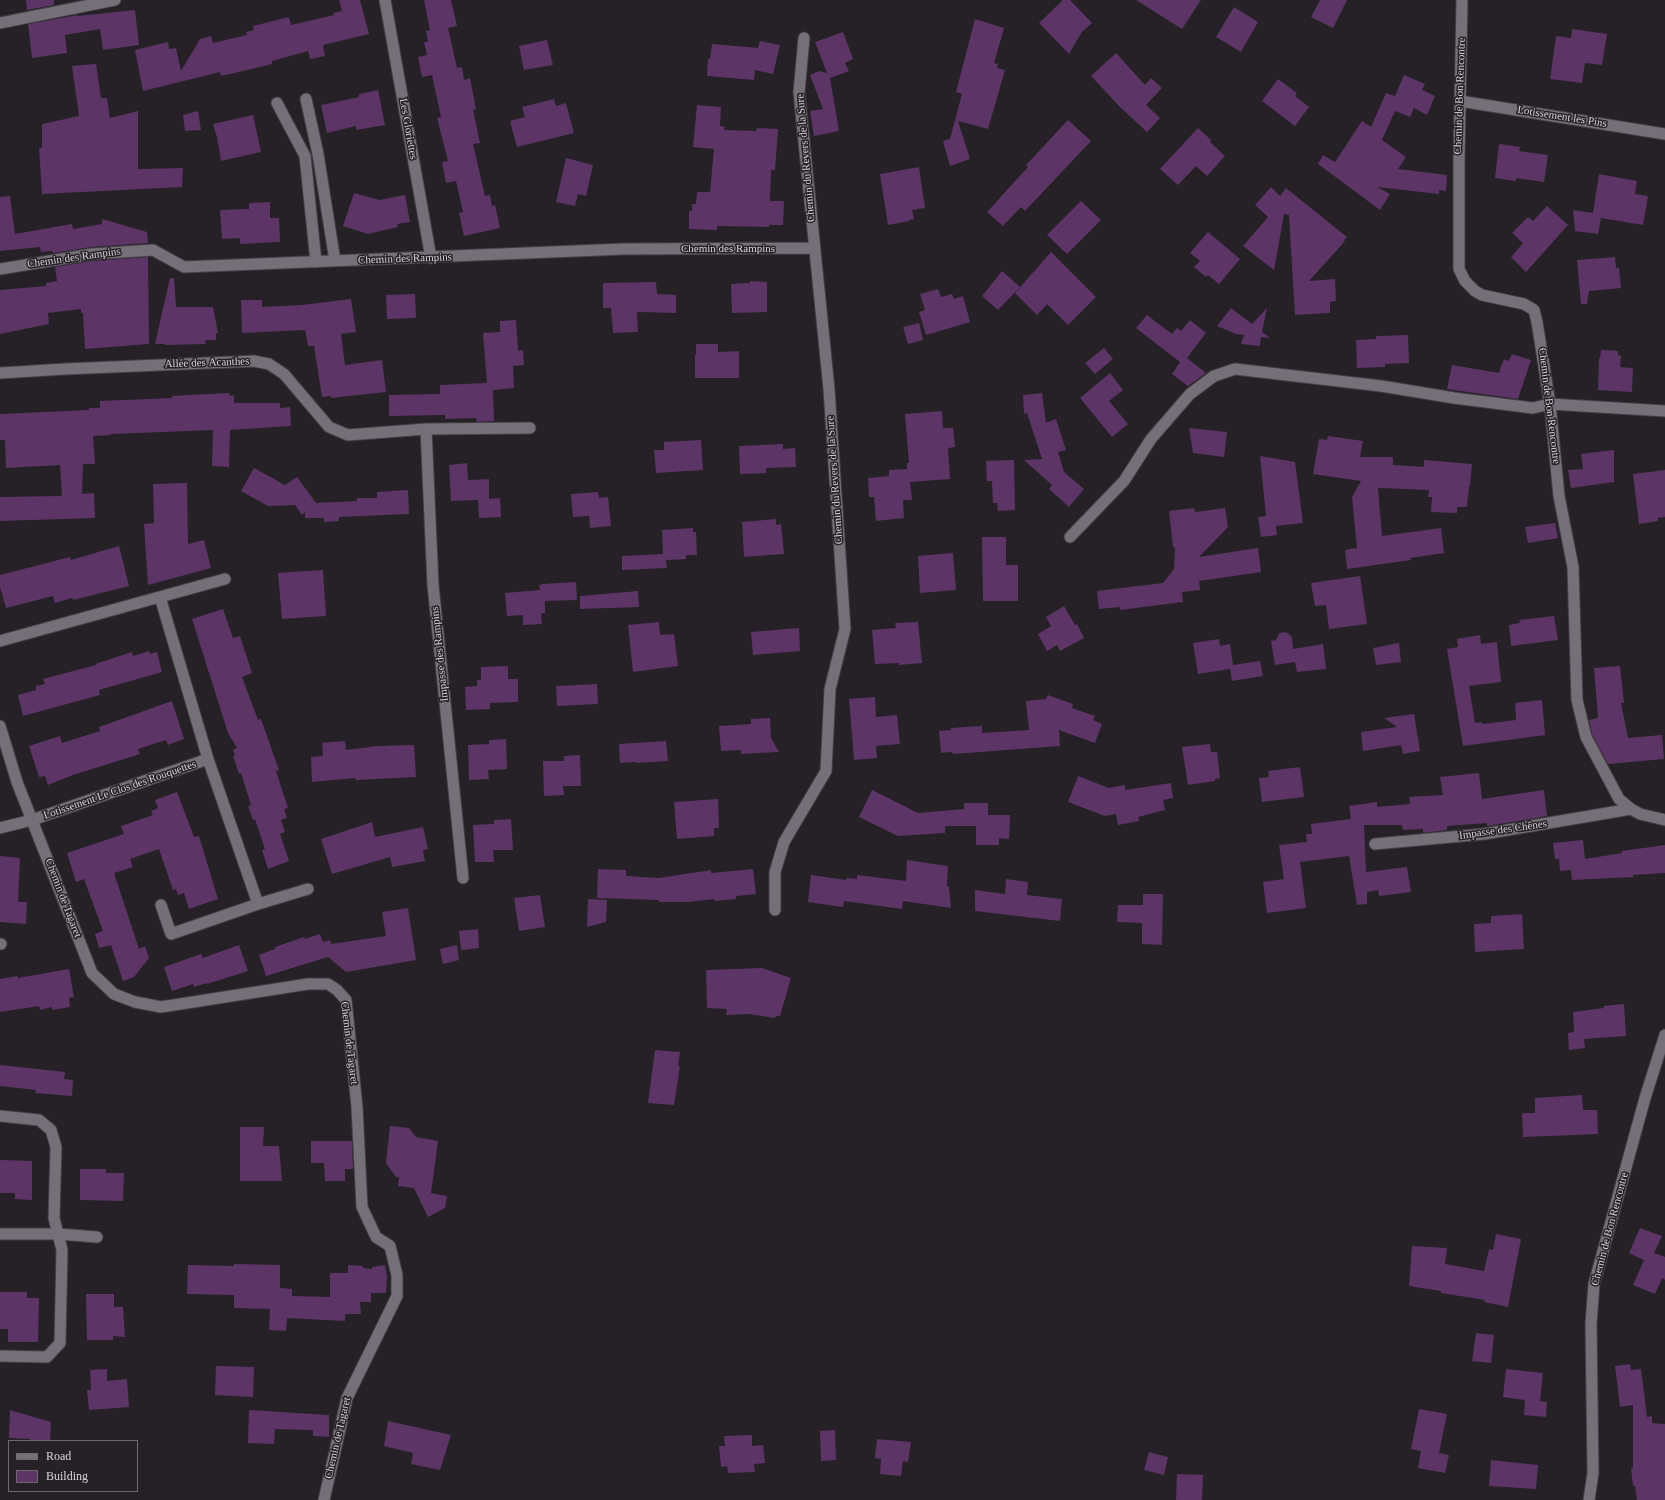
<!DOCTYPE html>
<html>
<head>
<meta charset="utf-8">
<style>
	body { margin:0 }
	#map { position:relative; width:1665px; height:1500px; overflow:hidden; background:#252126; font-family:"Times New Roman",serif }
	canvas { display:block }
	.legend { position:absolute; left:8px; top:1440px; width:130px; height:52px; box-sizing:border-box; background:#252126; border:1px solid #6d696e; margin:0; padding:5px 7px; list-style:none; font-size:12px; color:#d8d5d9 }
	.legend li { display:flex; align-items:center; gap:8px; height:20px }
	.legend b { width:20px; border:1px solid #6d696e }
</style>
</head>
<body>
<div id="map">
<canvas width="1665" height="1500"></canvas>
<ul class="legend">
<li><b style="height:5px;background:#757077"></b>Road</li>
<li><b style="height:11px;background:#5c3566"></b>Building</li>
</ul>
</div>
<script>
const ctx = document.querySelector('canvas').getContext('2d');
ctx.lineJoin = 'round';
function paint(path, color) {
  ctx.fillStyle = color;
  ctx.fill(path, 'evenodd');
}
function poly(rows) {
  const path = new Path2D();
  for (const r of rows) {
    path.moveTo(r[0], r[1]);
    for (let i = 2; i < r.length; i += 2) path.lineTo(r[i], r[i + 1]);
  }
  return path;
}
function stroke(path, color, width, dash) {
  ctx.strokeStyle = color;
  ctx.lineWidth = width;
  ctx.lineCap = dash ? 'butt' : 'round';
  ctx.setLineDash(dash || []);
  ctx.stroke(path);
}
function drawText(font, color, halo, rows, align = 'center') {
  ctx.font = font + ' "Times New Roman",serif';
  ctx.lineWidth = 3;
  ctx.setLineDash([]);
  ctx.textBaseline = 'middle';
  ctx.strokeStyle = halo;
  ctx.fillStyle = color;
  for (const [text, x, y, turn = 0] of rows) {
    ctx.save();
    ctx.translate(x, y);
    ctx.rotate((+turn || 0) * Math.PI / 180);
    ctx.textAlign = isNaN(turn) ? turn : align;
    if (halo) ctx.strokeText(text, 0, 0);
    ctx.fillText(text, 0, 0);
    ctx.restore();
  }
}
paint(poly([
	[26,0,54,0,54,5,27,10],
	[339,0,360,0,369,34,323,45,325,56,310,59,308,51,272,61,272,64,260,67,221,76,220,72,143,91,135,50,168,42,169,49,176,48,181,71,200,39,211,36,213,43,247,35,246,32,254,30,253,26,289,17,291,25,334,15,333,13,342,11],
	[424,0,451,0,457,26,448,28,457,68,462,67,464,80,470,78,476,109,473,110,480,143,473,144,485,196,490,195,492,206,495,205,500,228,464,236,459,213,463,212,456,181,446,183,442,162,448,161,437,118,441,117,432,75,422,77,418,57,427,55,424,42,428,42,426,31,430,30],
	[1063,0,1070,0,1092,23,1082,32,1069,54,1039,23],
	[1136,0,1201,0,1182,29],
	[1320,0,1347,0,1333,28,1311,17],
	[1234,7,1258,22,1241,52,1216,37],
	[135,10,139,45,103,50,100,29,65,35,67,53,32,58,28,24,78,15,78,16],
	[975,19,1004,28,994,63,998,64,997,68,1005,70,988,129,958,121,970,159,950,166,943,141,950,139,962,94,956,92],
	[1572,29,1607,34,1602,65,1585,63,1582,83,1550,79,1556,36,1571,38],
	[843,32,853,59,845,63,849,71,830,78,839,131,814,136,810,111,823,109,810,75,819,71,827,73,815,42],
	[547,40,553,65,524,70,519,46],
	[760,41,780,45,773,74,755,70,754,80,707,76,708,59,710,59,712,44,758,48],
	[1116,53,1145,85,1151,78,1162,88,1146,105,1160,118,1147,132,1121,108,1091,76],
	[96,64,101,98,107,98,110,118,138,111,138,169,183,168,182,187,42,194,39,148,42,148,42,124,79,116,72,66],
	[1404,75,1425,84,1422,90,1435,96,1427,115,1414,108,1410,117,1395,111,1382,140,1406,157,1398,169,1447,175,1446,191,1439,190,1439,194,1377,187,1390,194,1380,210,1318,164,1323,155,1335,162,1362,121,1371,127,1386,93,1395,96],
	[1278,79,1297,93,1295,96,1309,107,1295,126,1262,101],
	[378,90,385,125,356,130,356,126,327,133,321,105,359,97,359,94],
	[554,99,556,106,566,103,574,133,517,147,510,121,525,117,522,107],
	[697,105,721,107,720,126,725,127,724,130,756,131,757,128,778,129,775,170,771,170,770,201,784,201,783,225,769,225,769,227,717,226,717,230,689,229,689,211,692,211,692,204,696,204,697,192,710,192,714,149,693,147],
	[198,111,201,130,185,131,183,115],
	[253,115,261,152,221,161,217,137,213,124],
	[1068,120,1091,141,1025,211,1021,207,1003,226,987,212,1028,167,1026,165],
	[1198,128,1211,140,1210,142,1225,156,1207,176,1196,166,1178,185,1160,169],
	[1499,144,1520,147,1519,151,1548,155,1544,182,1516,178,1516,181,1495,178],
	[566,158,593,165,586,196,578,194,575,206,556,202],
	[919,167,925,208,912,210,914,219,909,220,909,221,888,225,880,174],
	[1599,174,1637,181,1635,194,1648,196,1643,225,1601,218,1598,234,1575,231,1573,210,1593,213],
	[1271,187,1280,196,1286,188,1347,237,1344,240,1345,241,1309,281,1335,279,1336,301,1330,302,1330,313,1295,315,1289,215,1284,214,1274,270,1243,246,1268,217,1255,205],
	[354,193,379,200,405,195,410,222,397,224,398,227,368,234,343,226],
	[10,196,15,234,72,224,73,229,102,224,102,219,147,232,148,243,91,247,53,253,52,251,41,252,40,247,0,251,0,197],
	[1081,201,1101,220,1067,254,1047,235],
	[270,202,270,218,279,218,280,242,240,244,240,238,222,239,220,210,249,209,249,203],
	[1547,206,1568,225,1526,272,1511,257,1523,243,1512,233,1528,217,1533,221],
	[1208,232,1240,259,1219,284,1208,275,1206,277,1194,267,1200,261,1190,253],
	[1051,252,1096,297,1068,325,1047,304,1037,315,1015,293],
	[148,257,149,344,85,349,83,313,81,313,81,309,48,313,49,324,0,334,0,290,46,286,46,283,57,281,55,267,93,261],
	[1615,257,1616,268,1619,268,1621,288,1589,291,1587,304,1581,304,1577,260],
	[1002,271,1020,287,998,310,982,296],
	[170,278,174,278,176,307,213,307,218,333,216,333,216,340,205,340,206,344,165,345,165,344,155,344],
	[750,281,767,282,767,312,732,313,731,284,750,283],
	[656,282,657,294,676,295,676,313,637,312,638,332,613,333,611,308,603,308,603,283],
	[938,289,941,297,952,294,954,299,963,296,970,322,926,335,919,312,925,310,920,294],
	[415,294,416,318,387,319,386,295],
	[351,299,356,332,341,334,345,365,382,360,386,392,331,398,331,396,322,397,314,346,308,346,305,330,242,333,241,300,262,300,262,307,302,305],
	[1231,308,1252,324,1267,308,1262,332,1270,338,1261,337,1260,345,1258,346,1241,344,1244,335,1236,334,1217,326],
	[1147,315,1172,334,1177,328,1181,331,1190,320,1206,333,1187,358,1206,373,1188,386,1172,374,1180,362,1136,328],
	[516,320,518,351,523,350,524,365,513,366,514,388,493,390,494,421,477,422,476,418,445,419,445,415,389,416,389,395,440,394,440,385,487,383,483,333,500,332,500,321],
	[919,323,923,340,908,344,903,327],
	[1408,335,1409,363,1385,364,1385,367,1357,368,1356,340,1376,339,1376,336],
	[696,344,718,344,718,352,739,351,739,378,695,378,695,355,696,355],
	[1104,348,1113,359,1095,374,1085,363],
	[1601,350,1618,351,1618,355,1621,356,1620,367,1633,368,1632,392,1598,390,1599,359,1600,358],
	[1512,354,1531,360,1518,399,1447,389,1452,365,1499,373,1504,359,1509,361],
	[1110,373,1123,390,1109,401,1128,424,1112,437,1080,398],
	[229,393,230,396,234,395,234,403,280,403,280,408,290,407,291,426,230,430,229,467,212,466,213,430,111,434,111,435,93,436,95,464,83,464,82,494,94,493,95,518,0,521,0,497,62,496,60,465,6,468,5,440,0,440,0,414,89,410,89,408,100,408,100,401,172,398,172,396],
	[1042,393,1046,423,1056,419,1066,450,1058,452,1064,472,1084,489,1069,507,1049,489,1052,485,1024,460,1042,459,1027,413,1024,414,1023,395],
	[942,411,943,428,953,428,955,447,948,448,950,479,910,482,912,500,903,500,904,518,876,521,874,497,869,497,868,478,889,476,889,470,907,469,907,463,909,463,905,414],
	[1189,428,1227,432,1224,457,1193,453],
	[1328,436,1363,441,1360,457,1393,457,1393,465,1424,467,1424,460,1472,464,1470,486,1469,486,1467,507,1457,507,1457,513,1431,512,1432,497,1428,497,1429,490,1378,488,1382,536,1441,528,1444,553,1410,558,1411,560,1347,569,1345,550,1357,548,1352,497,1361,481,1313,474,1319,439,1327,440],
	[701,440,703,470,656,473,654,450,664,450,664,442],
	[783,444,783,449,795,448,796,467,766,468,766,473,740,474,739,446],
	[1614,450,1614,482,1571,488,1568,470,1583,469,1581,454],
	[1260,456,1295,462,1303,523,1276,526,1277,535,1261,537,1258,517,1266,516],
	[1014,460,1015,510,998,511,997,503,993,503,992,481,987,481,986,461],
	[467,463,468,480,489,479,489,499,500,498,501,517,479,518,478,500,451,501,449,465],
	[254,468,285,485,297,477,316,503,357,501,357,498,377,498,377,492,408,490,409,514,339,517,339,521,324,522,324,518,305,518,305,512,302,515,295,505,268,506,241,491],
	[1665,470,1665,517,1658,518,1658,521,1639,524,1633,474],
	[187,483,188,544,204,540,211,568,148,585,144,524,154,523,153,484],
	[598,492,599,498,608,497,611,526,590,528,589,516,573,517,571,494],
	[1194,508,1195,512,1225,508,1228,527,1199,557,1258,548,1261,572,1199,581,1200,590,1182,592,1183,602,1120,610,1120,607,1099,609,1097,591,1163,583,1174,569,1175,547,1173,547,1169,511],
	[776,519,776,525,781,524,784,554,744,557,742,522],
	[1555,523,1558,538,1528,543,1525,527],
	[693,528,693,532,696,532,697,555,686,555,686,559,666,560,667,568,622,570,622,556,663,554,662,530],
	[982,537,1006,537,1006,565,1018,565,1018,601,983,601],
	[119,546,129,586,73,600,72,598,55,603,53,596,6,608,0,587,0,575,70,557,71,560],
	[953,553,956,590,920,593,918,556],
	[323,570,326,616,282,619,278,573],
	[1360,576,1367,624,1329,629,1326,605,1315,606,1311,583],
	[576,582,577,600,545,601,545,613,541,613,542,624,523,625,523,615,507,616,505,593,540,590,539,585,543,584],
	[638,591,639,607,580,609,580,596],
	[1064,606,1075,625,1077,624,1084,638,1060,651,1057,645,1047,651,1038,634,1051,626,1046,617],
	[223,609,233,638,240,636,252,673,242,677,258,720,261,719,279,770,276,771,288,808,284,809,287,818,281,820,285,832,280,834,289,861,268,869,262,850,265,849,255,819,253,820,248,806,251,805,241,773,239,774,233,756,235,755,233,750,237,748,228,733,192,619],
	[1554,616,1558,640,1511,646,1509,625,1520,623,1519,620],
	[659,622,660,635,674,634,678,666,633,672,628,625],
	[918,622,922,663,899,665,899,663,875,664,872,630,896,628,895,623],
	[799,628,800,651,753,655,751,632],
	[1286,632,1292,637,1293,649,1323,644,1326,669,1297,672,1295,662,1275,665,1271,641,1276,640,1279,633],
	[1480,635,1481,644,1497,642,1501,682,1469,686,1475,723,1482,722,1482,724,1516,720,1515,703,1542,700,1545,735,1463,746,1447,649,1458,647,1457,639],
	[1219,639,1220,646,1230,644,1233,665,1260,661,1263,676,1232,681,1230,669,1198,674,1193,643],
	[1399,643,1401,662,1376,665,1373,648],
	[149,651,150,654,157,652,162,672,99,690,100,695,23,716,18,695,36,690,36,686,45,684,43,679,96,665,95,664,132,652,133,656],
	[508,666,508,679,518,679,518,702,490,703,490,709,466,710,465,687,477,686,477,680,481,680,481,667],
	[1620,666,1624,703,1621,703,1628,738,1662,735,1664,759,1608,764,1592,734,1589,720,1598,718,1594,668],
	[597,684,598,704,557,706,556,686],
	[1048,695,1073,704,1072,708,1095,716,1093,720,1102,724,1095,743,1059,730,1060,746,953,754,952,752,941,753,939,731,951,730,951,728,982,726,982,733,1029,730,1026,701,1046,699],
	[875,697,876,717,897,715,900,744,876,746,877,758,854,760,849,699],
	[172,701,184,739,168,745,166,740,138,749,140,754,73,775,48,785,45,776,39,777,29,746,60,736,62,743,100,731,99,727],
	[1414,714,1420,751,1403,754,1401,745,1363,751,1361,732,1397,727,1384,718],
	[770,718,771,738,779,752,741,754,741,750,721,751,719,726,751,724,751,719],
	[506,739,507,769,488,770,489,779,469,780,468,745,489,744,489,740],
	[345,741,346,750,378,746,414,745,416,777,356,780,355,778,312,782,311,757,323,756,322,743],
	[666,741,668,761,636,763,636,762,620,763,619,744],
	[1210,744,1211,752,1217,752,1220,778,1215,779,1215,781,1188,785,1182,747],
	[580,755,581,786,563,786,564,795,544,796,543,761,564,761,564,756],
	[1300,767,1304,797,1262,802,1259,778,1269,777,1268,771],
	[1479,773,1482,799,1544,790,1547,816,1487,826,1487,823,1447,826,1447,830,1423,833,1423,829,1403,830,1402,825,1364,825,1366,872,1407,867,1411,892,1379,896,1378,890,1367,892,1367,904,1357,905,1349,856,1300,862,1306,908,1267,913,1263,882,1284,879,1279,845,1307,842,1306,834,1312,834,1311,824,1351,819,1349,806,1377,802,1377,807,1410,804,1409,797,1443,795,1440,777],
	[1078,776,1109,788,1125,785,1125,790,1171,783,1173,798,1163,800,1165,810,1138,817,1139,821,1118,825,1116,814,1105,816,1068,802],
	[872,790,918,813,964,809,964,803,988,803,988,815,1010,815,1009,839,999,838,999,845,976,845,976,826,945,826,945,833,898,836,859,817],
	[177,792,194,837,199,836,218,899,189,909,184,893,178,895,176,889,173,890,159,849,130,859,133,867,114,873,139,949,145,946,149,958,134,977,123,981,111,945,99,948,95,934,103,931,84,879,76,882,67,853,124,834,121,826,153,815,151,811,158,808,155,800],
	[718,799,719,828,714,828,714,836,677,839,674,802],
	[511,819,513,850,493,850,494,862,475,862,473,825,494,824,494,820],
	[372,822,375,837,423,827,428,849,423,850,425,861,392,867,390,857,332,874,321,839],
	[1583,840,1585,859,1622,853,1622,851,1665,845,1665,873,1633,875,1633,877,1572,880,1571,870,1560,871,1559,859,1555,859,1553,843],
	[0,856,20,858,18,902,27,902,26,924,0,922],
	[907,860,948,866,947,886,949,887,951,908,903,901,902,909,844,901,843,907,808,902,811,875,846,880,847,878,857,879,857,875,906,881],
	[598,869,626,870,626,876,659,878,711,870,711,873,753,869,756,894,736,896,736,899,714,901,714,899,688,902,659,902,659,900,597,898],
	[1006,879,1028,882,1027,895,1062,899,1060,921,975,911,975,890,1005,894],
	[1143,894,1163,894,1162,945,1142,944,1142,923,1117,922,1118,905,1143,905],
	[540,895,545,927,519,931,514,898],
	[588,899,607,900,606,922,587,927],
	[408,908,416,960,346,972,328,957,266,976,259,955,275,949,275,947,304,937,305,939,320,934,323,942,330,940,331,944,386,936,382,912],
	[1522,914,1524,949,1475,952,1474,924,1491,923,1491,916],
	[478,929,479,948,461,950,459,931],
	[239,945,248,971,207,984,207,983,194,987,193,984,172,991,164,967,201,954,203,958],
	[457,945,459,960,443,964,440,949],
	[762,968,791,978,780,1016,776,1016,775,1018,748,1014,726,1015,727,1009,707,1008,706,970],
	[69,969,74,997,69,998,70,1007,52,1010,52,1007,40,1010,39,1006,0,1012,0,979,17,976,18,978],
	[1624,1004,1626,1036,1584,1039,1585,1048,1569,1050,1568,1033,1574,1032,1573,1012,1604,1008,1603,1006],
	[655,1050,680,1052,678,1066,680,1066,674,1105,648,1103],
	[0,1065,65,1072,64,1079,73,1080,72,1096,35,1093,36,1090,0,1086],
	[1582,1095,1583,1110,1597,1110,1598,1134,1523,1137,1522,1113,1535,1113,1535,1098],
	[390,1126,409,1128,416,1137,438,1141,431,1193,447,1196,445,1208,428,1217,414,1188,398,1186,399,1177,396,1177,386,1163],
	[240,1127,264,1127,263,1146,279,1146,282,1181,240,1181],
	[311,1141,352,1141,353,1169,345,1169,345,1181,325,1181,324,1163,311,1163],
	[0,1160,32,1161,32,1200,15,1199,15,1193,0,1193],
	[80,1169,106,1169,106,1173,124,1173,123,1201,80,1200],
	[1640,1228,1662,1236,1654,1253,1665,1257,1665,1280,1662,1278,1655,1294,1633,1285,1644,1260,1629,1253],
	[1496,1234,1521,1239,1508,1307,1484,1302,1485,1300,1441,1293,1441,1291,1409,1286,1412,1246,1447,1248,1445,1264,1484,1271,1489,1249,1493,1250],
	[234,1264,280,1265,280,1288,292,1289,292,1296,330,1297,330,1273,348,1273,348,1265,363,1266,363,1268,372,1269,372,1267,385,1265,387,1277,386,1293,371,1293,371,1302,360,1302,361,1314,345,1314,345,1321,287,1318,286,1331,269,1330,270,1309,234,1308,234,1295,187,1294,188,1265,234,1266],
	[0,1292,27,1292,27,1298,39,1298,38,1342,8,1342,8,1329,0,1329],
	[86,1294,114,1294,114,1307,123,1307,125,1337,113,1336,113,1340,87,1340],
	[1476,1333,1494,1335,1491,1363,1472,1361],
	[1630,1364,1631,1370,1641,1369,1647,1417,1652,1416,1652,1423,1665,1424,1665,1500,1637,1500,1635,1486,1633,1486,1631,1468,1633,1468,1633,1405,1620,1407,1615,1366],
	[216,1366,254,1367,253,1397,215,1395],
	[107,1369,107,1381,127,1379,129,1407,89,1410,87,1390,91,1390,90,1370],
	[1506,1369,1543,1373,1540,1401,1547,1402,1546,1417,1524,1415,1525,1400,1503,1397],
	[1419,1409,1447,1414,1439,1453,1449,1455,1445,1473,1418,1468,1421,1451,1411,1449],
	[10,1410,51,1422,50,1441,30,1441,30,1439,9,1438],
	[249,1410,329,1415,329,1437,313,1436,313,1430,275,1429,274,1444,248,1443],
	[388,1421,451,1435,440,1470,411,1464,413,1453,384,1446],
	[835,1430,836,1460,821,1461,820,1431],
	[752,1435,752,1446,763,1445,765,1463,754,1464,755,1472,728,1473,727,1466,721,1467,719,1446,725,1446,724,1436],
	[877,1439,911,1442,908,1462,903,1461,901,1476,880,1474,881,1459,875,1458],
	[1149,1452,1168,1457,1164,1475,1144,1470],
	[1491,1460,1538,1465,1536,1489,1489,1486],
	[1177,1474,1203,1475,1202,1500,1176,1500]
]), '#5c3566');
const minor = poly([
	[385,0,431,258],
	[1462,0,1459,159,1459,269,1465,281,1475,291,1482,295,1524,304,1534,310,1537,322,1550,404,1559,496,1573,567,1577,700,1586,737,1619,799,1631,809,1640,814,1665,820],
	[0,23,115,0],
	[306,99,318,154,335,261],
	[1460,101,1665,134],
	[277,103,305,156,316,262],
	[0,269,92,254,153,250,184,267,624,249,815,248],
	[0,373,65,369,254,361,269,364,284,374,329,427,348,435,426,429,530,428],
	[426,429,433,585,463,878],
	[1070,537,1124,481,1151,439,1190,394,1214,376,1235,369,1381,386,1454,398,1533,408,1550,404,1665,411],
	[160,597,208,759,258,904],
	[0,641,225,579],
	[0,726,17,782,92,973,114,994,135,1002,161,1007,308,984,328,984,337,990,346,1000,357,1107,362,1207,376,1237,390,1246,397,1275,397,1296,347,1398,324,1500],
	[0,828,32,820,208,759],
	[1375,844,1484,834,1631,809],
	[161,905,171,934,258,904,308,889],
	[775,910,775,872,784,842,826,771,830,689,845,629,829,389,799,92,804,38],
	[0,944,1,944],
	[0,1116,39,1120,51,1130,56,1147,54,1218,62,1250,60,1343,47,1357,0,1356],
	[0,1234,58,1234,97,1237],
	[1589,1500,1593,1473,1591,1324,1594,1284,1645,1098,1665,1035]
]);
stroke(minor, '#433f44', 13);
stroke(minor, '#757077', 11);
drawText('11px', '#d8d5d9', '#252126', [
	["Chemin de Bon Rencontre",1460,96,-88],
	["Lotissement les Pins",1562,117,9],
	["Les Gloriettes",408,129,80],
	["Chemin du Revers de la Sure",806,158,-95],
	["Chemin des Rampins",728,249],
	["Chemin des Rampins",74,258,-8],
	["Chemin des Rampins",405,259,-2],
	["Allée des Acanthes",207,363,-2],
	["Chemin de Bon Rencontre",1549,406,83],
	["Chemin du Revers de la Sure",835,480,-94],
	["Impasse des Rampins",440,654,-96],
	["Lotissement Le Clos des Rouquettes",120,790,-19],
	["Impasse des Chênes",1503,830,-8],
	["Chemin de Tagaret",63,898,69],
	["Chemin de Tagaret",349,1043,83],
	["Chemin de Bon Rencontre",1610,1229,-75],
	["Chemin de Tagaret",338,1438,-77]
]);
</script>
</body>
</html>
